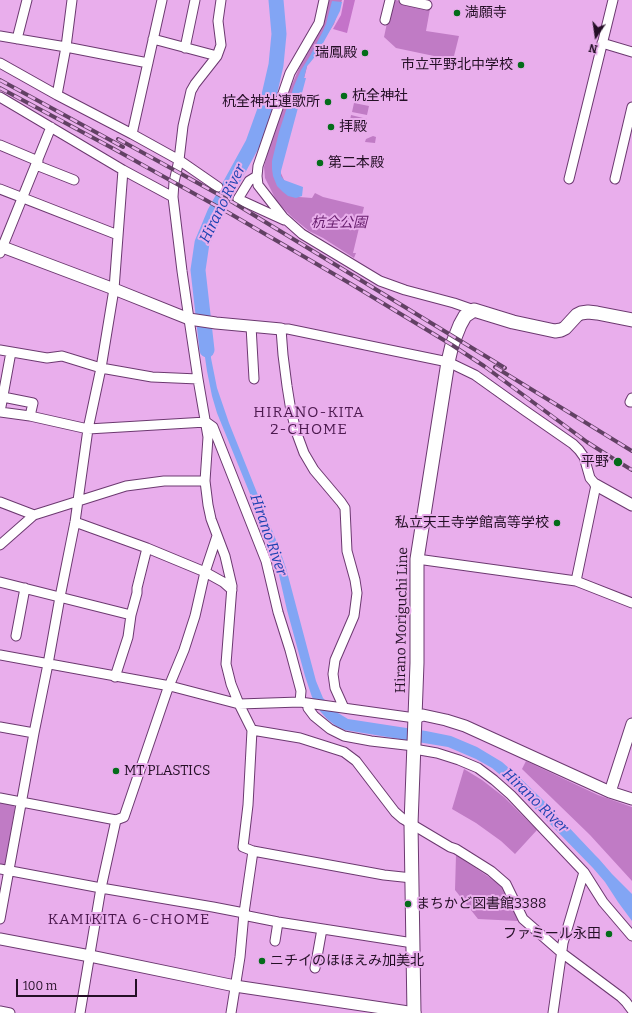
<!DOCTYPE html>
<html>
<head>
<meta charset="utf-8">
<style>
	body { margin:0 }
	#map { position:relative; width:632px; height:1013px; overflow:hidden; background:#e9aeec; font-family:Bitter,serif }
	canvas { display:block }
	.north { position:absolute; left:576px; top:16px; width:40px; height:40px; -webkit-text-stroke:3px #e9aeec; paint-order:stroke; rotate:193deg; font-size:11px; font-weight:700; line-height:16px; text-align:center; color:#240f26 }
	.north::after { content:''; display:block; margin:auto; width:14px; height:18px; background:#240f26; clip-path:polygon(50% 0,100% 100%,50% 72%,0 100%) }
	.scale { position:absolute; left:16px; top:979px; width:121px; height:18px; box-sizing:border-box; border:2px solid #240f26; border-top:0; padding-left:5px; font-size:12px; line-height:14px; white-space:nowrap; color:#240f26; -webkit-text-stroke:3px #e9aeec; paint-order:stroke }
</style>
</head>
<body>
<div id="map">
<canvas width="632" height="1013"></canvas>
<div class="north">N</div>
<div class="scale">100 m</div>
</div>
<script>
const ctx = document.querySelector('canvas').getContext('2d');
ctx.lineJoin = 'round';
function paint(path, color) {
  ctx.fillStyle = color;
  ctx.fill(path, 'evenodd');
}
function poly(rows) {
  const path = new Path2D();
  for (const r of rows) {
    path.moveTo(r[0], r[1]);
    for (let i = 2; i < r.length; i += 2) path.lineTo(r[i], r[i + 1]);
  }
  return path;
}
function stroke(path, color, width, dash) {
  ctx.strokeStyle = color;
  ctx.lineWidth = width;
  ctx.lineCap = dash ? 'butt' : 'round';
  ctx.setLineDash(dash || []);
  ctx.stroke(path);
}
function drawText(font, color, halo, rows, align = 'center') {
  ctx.font = font + ' Bitter,"Noto Sans JP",serif';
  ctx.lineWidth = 4;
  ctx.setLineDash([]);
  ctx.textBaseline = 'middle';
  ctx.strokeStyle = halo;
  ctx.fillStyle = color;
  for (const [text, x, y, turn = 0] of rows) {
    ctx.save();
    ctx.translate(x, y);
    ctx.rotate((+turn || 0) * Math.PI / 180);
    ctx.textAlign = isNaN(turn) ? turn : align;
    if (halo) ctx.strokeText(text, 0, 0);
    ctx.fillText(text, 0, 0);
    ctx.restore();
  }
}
paint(poly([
	[328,0,342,0,334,24,308,63,280,171,284,180,299,197,312,198,315,193,323,197,364,207,353,253,356,253,354,258,323,238,309,231,293,218,277,202,265,178,264,167,269,147,285,100,305,55],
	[392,0,396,0,430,9,426,31,459,36,453,60,396,48,384,37],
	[354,103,369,106,367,115,352,112],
	[351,115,367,119,364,129,349,126],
	[373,136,376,137,375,143,365,142,366,139],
	[526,761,598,795,632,807,632,881,590,835,522,769],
	[464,769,482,780,504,797,537,830,515,854,501,841,476,823,452,809],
	[0,802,12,804,15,807,5,866,0,865],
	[456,855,495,881,503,888,518,921,478,919,455,890]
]), '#c07bc5');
paint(poly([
	[344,0,355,0,347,33,333,29,341,15]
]), '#c473c9');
paint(poly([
	[332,1,342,2,340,11,332,27,317,54,309,64,307,66,304,78,306,78,281,171,281,176,284,180,303,187,302,196,296,198,288,196,283,192,277,186,273,176,272,169,272,161,279,132,294,86,301,70,310,56,323,31,326,24],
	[201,330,209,330,211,358,217,388,229,423,278,545,286,568,316,681,323,698,338,713,348,719,426,731,451,736,477,747,502,762,519,777,544,801,595,855,599,859,612,874,632,894,632,921,618,902,605,882,593,868,510,783,492,768,476,759,448,747,345,730,336,726,327,719,320,711,312,697,305,676,287,610,277,566,257,511,217,413,212,396,207,371]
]), '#82a5f4');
stroke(poly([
	[207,350,198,270,202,243,215,212,253,143,267,104,276,65,279,34,276,0]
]), '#82a5f4', 15);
const minor = poly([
	[221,0,218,21,221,45,217,56,195,84,191,91,183,126,179,160,174,182,173,197,182,271,189,319,198,379,208,437,205,481,208,505,211,519,225,556,232,586,226,664,231,684,239,704,252,730,248,805,243,847,253,851,384,875,412,878],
	[324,0,319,23,290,73,279,105,258,166,257,176,258,185,283,217,302,234,380,281,405,290,454,303,474,310],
	[404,0,427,5],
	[385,20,390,0],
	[0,36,66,47,148,63],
	[17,39,27,0],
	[153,39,217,56],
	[602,43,632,52],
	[185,48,195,0],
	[0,63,57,95,132,134,179,160,218,187],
	[57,95,66,47,72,0],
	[0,97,123,170,173,197],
	[132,134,162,0],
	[0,145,38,161],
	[36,165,74,180],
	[257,176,249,181,238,199,284,220],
	[569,179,613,0],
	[615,179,632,107],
	[0,189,118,235],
	[0,253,51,127],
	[251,326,254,379],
	[0,350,47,358,62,356,101,368,152,377,198,379],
	[3,397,33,403,30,416],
	[632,398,630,402,632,402],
	[0,412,30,416,88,429,206,422,213,427,266,561,278,612,290,650,301,691,300,702],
	[0,412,11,352],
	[0,502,34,515],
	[75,522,147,548,205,572,223,582,232,590],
	[0,545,34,515,126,486,164,481,205,481],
	[417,559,576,581,632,603],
	[0,582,131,615],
	[16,636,25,588],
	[0,655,170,686,239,704,300,702,415,718],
	[115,677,128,637,131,615,137,593,137,588,147,548],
	[307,703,308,708,314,716,330,729,344,736,371,741,414,746],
	[344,708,335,688,333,674,335,660,354,616,357,593,355,580,347,551,345,508,341,502,314,470,304,453,297,434,291,411,287,386,283,355,281,329,288,329,448,362,475,375,524,410,573,444,579,450,584,457,590,478,596,485,576,581],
	[0,727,34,733],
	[252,730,300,738,344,752,356,761,395,812,403,819,450,847,456,849,491,871,506,884,523,919,562,953,621,997,626,1002,632,1010],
	[414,749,437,753,459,760,478,768,494,780,511,795,584,872,603,902,632,936],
	[0,798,116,820,124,817,167,691,184,650,195,616,205,572,217,536],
	[0,869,101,888,213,907,244,913,248,916,278,922,413,943],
	[0,919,34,733,48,664,60,597,75,522,88,429,101,368,114,289,123,170],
	[275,941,278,922],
	[315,968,322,929],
	[0,1011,10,1013],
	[80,1013,101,888,116,820],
	[231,1013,240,957,244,913,253,851],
	[553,1013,563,943,584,872]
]);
const tertiary = poly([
	[0,246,114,289,189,319,216,323,281,329],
	[596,485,632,505],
	[415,718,423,715,446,720,465,726,610,792,632,799],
	[610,792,632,724],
	[0,939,90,956,235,986,415,1013]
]);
const secondary = poly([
	[414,1013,411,824,417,663,417,559,448,362,452,345,460,325,465,316,474,310,513,322,555,331,561,330,565,328,577,315,581,313,588,312,597,313,632,320]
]);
stroke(minor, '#6c3970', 11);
stroke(tertiary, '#6c3970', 13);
stroke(secondary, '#6c3970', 15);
stroke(minor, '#fff', 9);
stroke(tertiary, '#fff', 11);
stroke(secondary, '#fff', 13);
const rail = poly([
	[0,80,123,147],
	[0,88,114,149,229,213,351,284,452,345,484,366,587,442,609,456,632,470],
	[118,139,234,203,505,368],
	[495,367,632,451]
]);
stroke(rail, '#624164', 4);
stroke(rail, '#e9aeec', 2.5, [8]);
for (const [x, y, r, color] of [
	[457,13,4,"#046c1a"],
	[365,53,4,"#046c1a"],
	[521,65,4,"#046c1a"],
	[344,96,4,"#046c1a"],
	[328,102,4,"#046c1a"],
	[331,127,4,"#046c1a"],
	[320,163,4,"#046c1a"],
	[618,462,5,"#046c1a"],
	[557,523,4,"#046c1a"],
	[116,771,4,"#046c1a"],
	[408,904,4,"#046c1a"],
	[609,934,4,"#046c1a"],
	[262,961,4,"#046c1a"]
]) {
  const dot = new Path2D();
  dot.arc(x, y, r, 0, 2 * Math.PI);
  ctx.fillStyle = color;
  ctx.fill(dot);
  stroke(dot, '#e9aeec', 1.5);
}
drawText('14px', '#240f26', '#e9aeec', [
	["満願寺",465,13],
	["瑞鳳殿",357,53,"right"],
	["市立平野北中学校",513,65,"right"],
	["杭全神社",352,96],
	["杭全神社連歌所",320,102,"right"],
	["拝殿",339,127],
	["第二本殿",328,163],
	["平野",609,462,"right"],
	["私立天王寺学館高等学校",549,523,"right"],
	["MT PLASTICS",124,771],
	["まちかど図書館3388",416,904],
	["ファミール永田",601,934,"right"],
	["ニチイのほほえみ加美北",270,961]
], 'left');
drawText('italic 14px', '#651b6b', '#e9aeec', [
	["杭全公園",339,223]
]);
drawText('14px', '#240f26', '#e9aeec', [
	["Hirano Moriguchi Line",402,620,-89]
]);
drawText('italic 15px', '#1c42b1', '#e9aeec', [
	["Hirano River",223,204,-64],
	["Hirano River",268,535,71],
	["Hirano River",535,801,44]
]);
ctx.letterSpacing = '1px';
drawText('15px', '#4c194f', '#e9aeec', [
	["HIRANO-KITA",309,413],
	["2-CHOME",309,430],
	["KAMIKITA 6-CHOME",129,920]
]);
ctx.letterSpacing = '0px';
</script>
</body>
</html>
